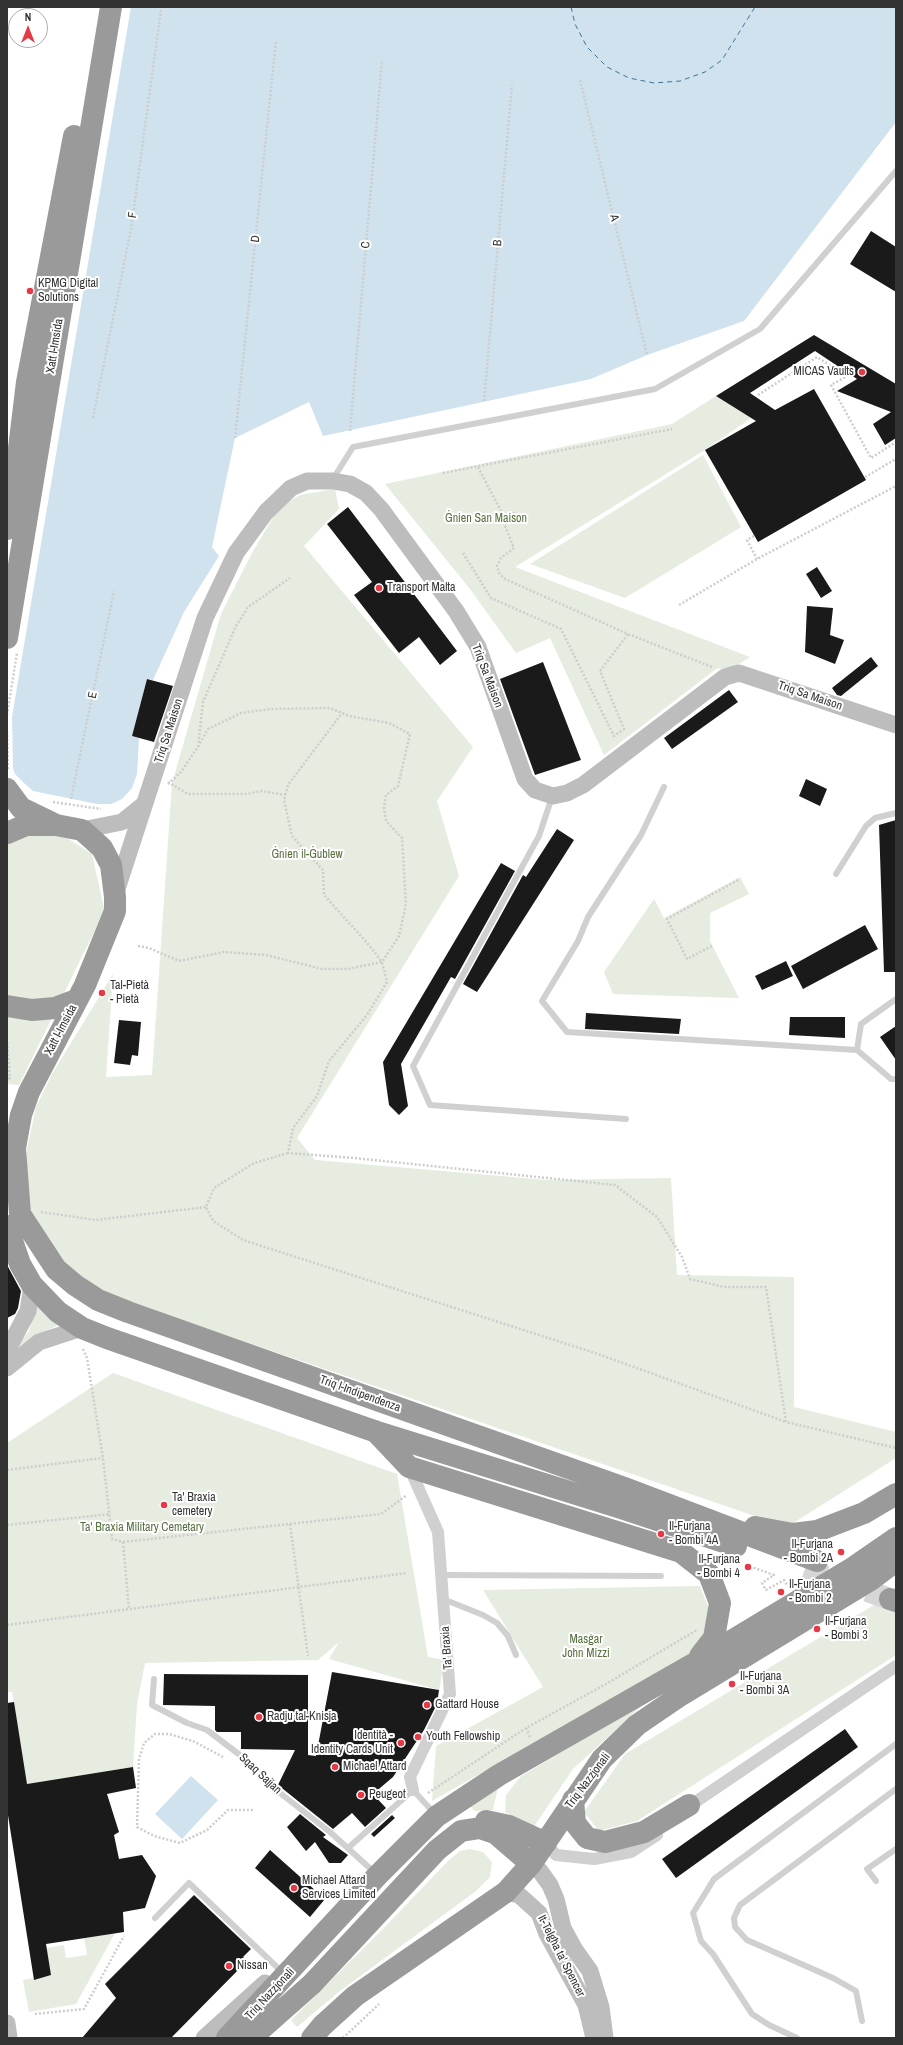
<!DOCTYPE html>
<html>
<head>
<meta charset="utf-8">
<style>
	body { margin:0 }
	#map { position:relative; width:903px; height:2045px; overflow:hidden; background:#fff; font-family:"Archivo Narrow",sans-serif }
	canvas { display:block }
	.frame { position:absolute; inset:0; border:8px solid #333; pointer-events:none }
	.north { position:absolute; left:8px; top:8px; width:40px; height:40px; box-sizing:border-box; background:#fff; border:1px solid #adadad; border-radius:50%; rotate:0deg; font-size:11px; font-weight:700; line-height:16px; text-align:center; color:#333 }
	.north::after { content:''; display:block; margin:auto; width:14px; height:18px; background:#e63946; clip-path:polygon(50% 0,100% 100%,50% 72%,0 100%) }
</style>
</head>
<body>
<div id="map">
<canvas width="903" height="2045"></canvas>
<div class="frame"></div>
<div class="north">N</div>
</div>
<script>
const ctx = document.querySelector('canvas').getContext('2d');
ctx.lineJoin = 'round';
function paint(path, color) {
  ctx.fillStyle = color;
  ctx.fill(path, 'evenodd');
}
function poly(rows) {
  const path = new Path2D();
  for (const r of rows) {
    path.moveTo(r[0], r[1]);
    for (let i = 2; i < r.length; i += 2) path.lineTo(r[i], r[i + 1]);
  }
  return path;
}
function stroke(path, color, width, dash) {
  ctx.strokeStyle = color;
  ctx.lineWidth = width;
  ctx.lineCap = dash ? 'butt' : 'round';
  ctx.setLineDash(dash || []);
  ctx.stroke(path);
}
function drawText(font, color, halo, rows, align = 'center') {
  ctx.font = font + ' "Archivo Narrow",sans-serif';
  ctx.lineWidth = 4;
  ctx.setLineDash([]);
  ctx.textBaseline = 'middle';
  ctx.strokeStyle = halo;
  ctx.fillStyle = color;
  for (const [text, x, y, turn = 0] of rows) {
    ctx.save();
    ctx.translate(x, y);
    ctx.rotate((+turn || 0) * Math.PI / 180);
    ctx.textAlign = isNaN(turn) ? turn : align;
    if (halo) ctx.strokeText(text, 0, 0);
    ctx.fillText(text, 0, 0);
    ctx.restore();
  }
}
paint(poly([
	[716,396,751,418,705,450,515,567,750,657,734,667,716,669,604,755,550,638,516,653,470,589,385,484,672,424],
	[703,455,741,527,625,598,530,564],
	[335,489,339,509,304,546,473,747,437,801,459,876,297,1138,315,1160,547,1180,671,1178,677,1275,794,1277,794,1407,896,1432,896,1458,787,1527,132,1303,95,1287,61,1260,24,1206,27,1149,36,1107,52,1074,113,974,106,1077,152,1075,172,783,221,614,251,555,279,507,300,495],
	[26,833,44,833,67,838,92,854,104,908,97,926,19,1085,7,1084,7,846,11,841],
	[740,877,749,894,710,913,710,941,739,998,613,994,604,972,654,899,664,918],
	[37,1303,63,1323,35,1336,7,1360,29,1331],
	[113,1373,397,1474,428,1657,445,1660,439,1690,329,1659,339,1642,318,1660,145,1663,137,1704,133,1767,27,1784,12,1692,7,1692,7,1443],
	[700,1586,711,1614,701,1649,432,1801,436,1746,543,1687,483,1590],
	[879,1602,896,1609,896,1655,637,1821,599,1831,584,1812,625,1754],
	[648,1700,573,1769,533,1828,505,1812,506,1795,520,1777],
	[498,1787,493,1810,474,1811,470,1805],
	[470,1849,483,1852,492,1862,490,1877,476,1891,340,1991,297,2027,291,2020,382,1930,448,1861,460,1851],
	[115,1933,76,2004,29,2012,23,1980,51,1975,46,1948,64,1945,66,1958,87,1955,84,1938]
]), '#e6ecdf');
paint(poly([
	[131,7,896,7,896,122,744,321,647,355,591,379,323,436,309,402,235,438,212,547,219,556,184,612,153,680,147,679,132,736,139,738,137,774,132,788,122,799,111,804,97,804,33,791,24,783,15,774,13,768,12,717],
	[191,1776,218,1800,182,1839,155,1814]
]), '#cfe2ee');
stroke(poly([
	[571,7,575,24,587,47,607,67,629,78,654,83,680,81,705,72,722,60,755,7]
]), '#3f7597', 1, [5, 4]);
paint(poly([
	[871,231,896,247,896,292,850,264],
	[814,335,896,384,896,438,885,445,873,424,891,412,837,391,857,379,815,351,750,393,775,410,814,389,866,480,758,542,705,450,756,421,716,396],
	[348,507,457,651,440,665,419,637,399,653,354,595,372,582,327,524],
	[817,567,832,591,821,598,806,574],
	[807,606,833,608,830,635,844,640,835,664,805,652],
	[871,657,878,666,841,696,837,695,832,688],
	[543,662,581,760,535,775,500,679],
	[147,679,173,686,154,742,132,736],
	[729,690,738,702,672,749,664,738],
	[806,779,827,789,820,806,799,796],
	[896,820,896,972,884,972,879,825],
	[557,829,574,840,477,992,463,984,523,875,526,877],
	[501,863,515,871,455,979,451,977,401,1064,408,1106,399,1115,389,1105,383,1062],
	[865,925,878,949,803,989,791,966],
	[786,961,793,976,762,990,755,976],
	[586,1013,681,1019,679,1034,585,1029],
	[790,1017,845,1017,845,1038,789,1035],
	[119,1020,141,1022,138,1056,132,1055,130,1065,114,1063],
	[896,1026,896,1060,880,1037],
	[7,1265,21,1291,18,1308,15,1314,7,1318],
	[332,1672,439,1690,437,1704,424,1730,393,1777,373,1794,386,1808,365,1827,352,1813,333,1829,278,1785,295,1750,241,1749,241,1732,217,1732,215,1730,215,1706,163,1705,164,1674,308,1675,308,1755,316,1756],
	[14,1702,27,1784,133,1767,136,1788,107,1794,119,1832,114,1835,119,1859,142,1855,156,1876,145,1908,123,1912,124,1932,46,1944,51,1975,34,1980,7,1809,7,1703],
	[845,1729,858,1747,676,1878,662,1859],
	[300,1814,326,1835,323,1837,348,1855,341,1863,329,1863,315,1842,306,1851,287,1827],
	[392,1815,395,1818,374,1837,371,1834],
	[270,1850,325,1899,310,1917,255,1868],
	[194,1895,251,1949,243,1957,247,1961,171,2038,82,2038,116,1998,105,1984]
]), '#1a1a1a');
stroke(poly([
	[805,1569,890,1599]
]), '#d6d6d6', 22, [22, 11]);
stroke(poly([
	[580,80,647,355],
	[758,395,817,357,847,376,831,385,871,458,896,442],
	[484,401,512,85],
	[93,418,131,229,161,10],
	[350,431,382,60],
	[235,438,276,40],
	[478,467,503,515,514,513,516,516,503,521,514,548,501,558,497,566,499,573,505,579,628,634,712,667],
	[443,473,672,429],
	[865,477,896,459],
	[754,536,747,540,757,559],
	[463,553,491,598,561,629,614,736,624,729,600,671,628,634],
	[679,605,757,559,896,486],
	[7,715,17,653],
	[7,731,8,771],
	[198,747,208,729,241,713,270,709,330,708,349,716,389,723,410,734,398,786,386,795,384,807,386,821,402,838,406,904,399,936,382,962,387,982,367,1015,329,1061,317,1096,293,1128,288,1153,354,1158,615,1185,657,1217,682,1257,690,1279,724,1287,766,1287,786,1422,896,1448],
	[168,782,188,794,247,794,261,791,285,795],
	[168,784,181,772,198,747,203,702,236,626,248,607,290,578],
	[71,799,114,591],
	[53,802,101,809],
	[138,946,149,948,179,961,224,952,266,955,322,969,348,969,382,962,368,944,324,895,323,870,292,836,284,800,288,785,342,713],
	[712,946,687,959,667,919,738,880],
	[7,1042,10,1078,7,1079],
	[288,1153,254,1163,214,1188,206,1207,213,1221,243,1240,595,1353,786,1422],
	[41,1212,96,1220,206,1207],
	[83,1349,87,1358,103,1458,112,1539,123,1542,129,1609],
	[7,1470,103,1458],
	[290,1524,308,1656],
	[7,1525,111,1514],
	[123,1542,381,1514,407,1495],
	[746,1565,774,1575,762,1583,766,1590,784,1580,787,1585],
	[7,1625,407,1573],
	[530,1737,526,1728,606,1684,697,1630],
	[223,1757,193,1741,169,1734,155,1734,144,1743,139,1759,137,1827,154,1836,180,1843,207,1830,228,1810,253,1810],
	[428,1793,526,1728],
	[35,2014,84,2009,124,1936],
	[343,2038,379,2004]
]), '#cdcdcd', 2.5, [2, 2]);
stroke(poly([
	[333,479,353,447,655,389,760,329,896,171],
	[664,787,641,835,588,917,578,941,542,1001,567,1032,857,1050],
	[552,797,539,836,413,1066,430,1105,626,1119],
	[836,874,866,826,875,818,896,813],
	[896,999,861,1024,857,1050,891,1079,896,1079],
	[442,1575,661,1576],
	[443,1599,483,1615,497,1623,508,1636,516,1655],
	[154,1679,152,1705,187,1723,207,1730,253,1765,271,1786,330,1832,374,1872],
	[348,1848,413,1790,434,1813],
	[876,1881,867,1869,896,1849],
	[155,1918,189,1883,280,1970],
	[862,2021,856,1991,833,1978,747,1940,735,1927,734,1918,740,1905,896,1789],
	[797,2038,769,2025,752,2014,713,1954,701,1941,693,1913,714,1879,896,1744]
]), '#d0d0d0', 6);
stroke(poly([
	[409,1467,438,1532,450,1694,410,1777,413,1790],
	[685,1809,896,1666],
	[546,1843,556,1855,594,1859,631,1852,657,1835]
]), '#d0d0d0', 12);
stroke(poly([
	[82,830,122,822,143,805],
	[116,892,205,618,236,553,266,512,291,488,307,481,333,481,350,484,366,493,381,509,456,611,478,647,525,779,535,790,553,796,567,793,583,785,725,677,739,673,896,725],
	[7,1351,28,1311,32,1285],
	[7,1368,39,1342,82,1328],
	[531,1864,540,1871,550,1885,556,1899,563,1928,575,1950,590,1971,601,2007,605,2038],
	[506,1892,519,1895,539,1913,547,1934,586,2005,594,2038],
	[7,2023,9,2038],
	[204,2038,265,1983]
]), '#bdbdbd', 17);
stroke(poly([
	[7,529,16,473,27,382,74,136],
	[7,638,111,7],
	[7,789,21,808,56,825,82,830,102,848,111,865,115,897,115,911,85,985,29,1092,21,1115,15,1148,20,1214,56,1269,75,1285,98,1300,128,1312,622,1487,817,1561],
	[7,833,26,825,52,825],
	[7,1006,32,1010,55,1008,76,1000],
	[7,1226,20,1264,32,1285,58,1312,82,1328,107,1338,374,1431,618,1507,736,1546],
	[375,1431,409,1467,681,1552,709,1574,720,1603,714,1638,700,1656],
	[755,1527,793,1534,817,1531,864,1513,896,1494],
	[890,1599,896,1601],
	[573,1800,575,1823,587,1838,605,1842,644,1832,689,1805],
	[486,1821,509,1826,546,1843],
	[227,2038,378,1875,437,1816,499,1775,695,1663,851,1569,896,1538],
	[251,2038,312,1984,437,1850,461,1831,480,1828,495,1833,531,1864],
	[312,2038,322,2026,355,1996,506,1892,531,1864,602,1759,637,1725,681,1695,872,1579,896,1561]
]), '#9a9a9a', 22);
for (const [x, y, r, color] of [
	[30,291,4,"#e63946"],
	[862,372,4,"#e63946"],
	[379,588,4,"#e63946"],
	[102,993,4,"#e63946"],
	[164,1505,4,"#e63946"],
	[661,1534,4,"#e63946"],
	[841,1552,4,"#e63946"],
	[748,1567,4,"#e63946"],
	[781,1592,4,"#e63946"],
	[817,1629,4,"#e63946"],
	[732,1684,4,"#e63946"],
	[427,1705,4,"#e63946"],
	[259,1717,4,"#e63946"],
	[418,1737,4,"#e63946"],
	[401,1743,4,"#e63946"],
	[335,1767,4,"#e63946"],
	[361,1795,4,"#e63946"],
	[294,1888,4,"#e63946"],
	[229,1966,4,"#e63946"]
]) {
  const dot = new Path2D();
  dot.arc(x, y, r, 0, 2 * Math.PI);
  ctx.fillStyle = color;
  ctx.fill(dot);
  stroke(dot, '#fff', 1.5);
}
drawText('12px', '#333', '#fff', [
	["F",133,215,-82],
	["A",614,218,76],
	["D",256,239,-84],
	["B",498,243,-85],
	["C",366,245,-85],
	["Xatt l-Imsida",55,346,-81],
	["Triq Sa Maison",487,676,69],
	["E",93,695,-78],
	["Triq Sa Maison",810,696,19],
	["Triq Sa Maison",169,731,-72],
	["Xatt l-Imsida",61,1030,-62],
	["Triq l-Indipendenza",360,1394,20],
	["Ta' Braxia",447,1648,-94],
	["Sqaq Sajjan",260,1774,43],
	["Triq Nazzjonali",588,1781,-53],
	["It-Telgħa ta' Spencer",561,1956,63],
	["Triq Nazzjonali",270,1994,-47]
]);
drawText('12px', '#333', '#fff', [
	["KPMG Digital",38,284],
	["Solutions",38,298],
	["MICAS Vaults",854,372,"right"],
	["Transport Malta",387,588],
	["Tal-Pietà",110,986],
	["- Pietà",110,1000],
	["Ta' Braxia",172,1498],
	["cemetery",172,1512],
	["Il-Furjana",669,1527],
	["- Bombi 4A",669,1541],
	["Il-Furjana",833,1545,"right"],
	["- Bombi 2A",833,1559,"right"],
	["Il-Furjana",740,1560,"right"],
	["- Bombi 4",740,1574,"right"],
	["Il-Furjana",789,1585],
	["- Bombi 2",789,1599],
	["Il-Furjana",825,1622],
	["- Bombi 3",825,1636],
	["Il-Furjana",740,1677],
	["- Bombi 3A",740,1691],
	["Gattard House",435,1705],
	["Radju tal-Knisja",267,1717],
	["Identità -",393,1736,"right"],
	["Identity Cards Unit",393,1750,"right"],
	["Youth Fellowship",426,1737],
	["Michael Attard",343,1767],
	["Peugeot",369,1795],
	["Michael Attard",302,1881],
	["Services Limited",302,1895],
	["Nissan",237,1966]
], 'left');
drawText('12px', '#56703f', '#fff', [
	["Ġnien San Maison",486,519],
	["Ġnien il-Ġublew",307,855],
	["Ta' Braxia Military Cemetary",142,1528],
	["Masġar",586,1640],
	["John Mizzi",586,1654]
]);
</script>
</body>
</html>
